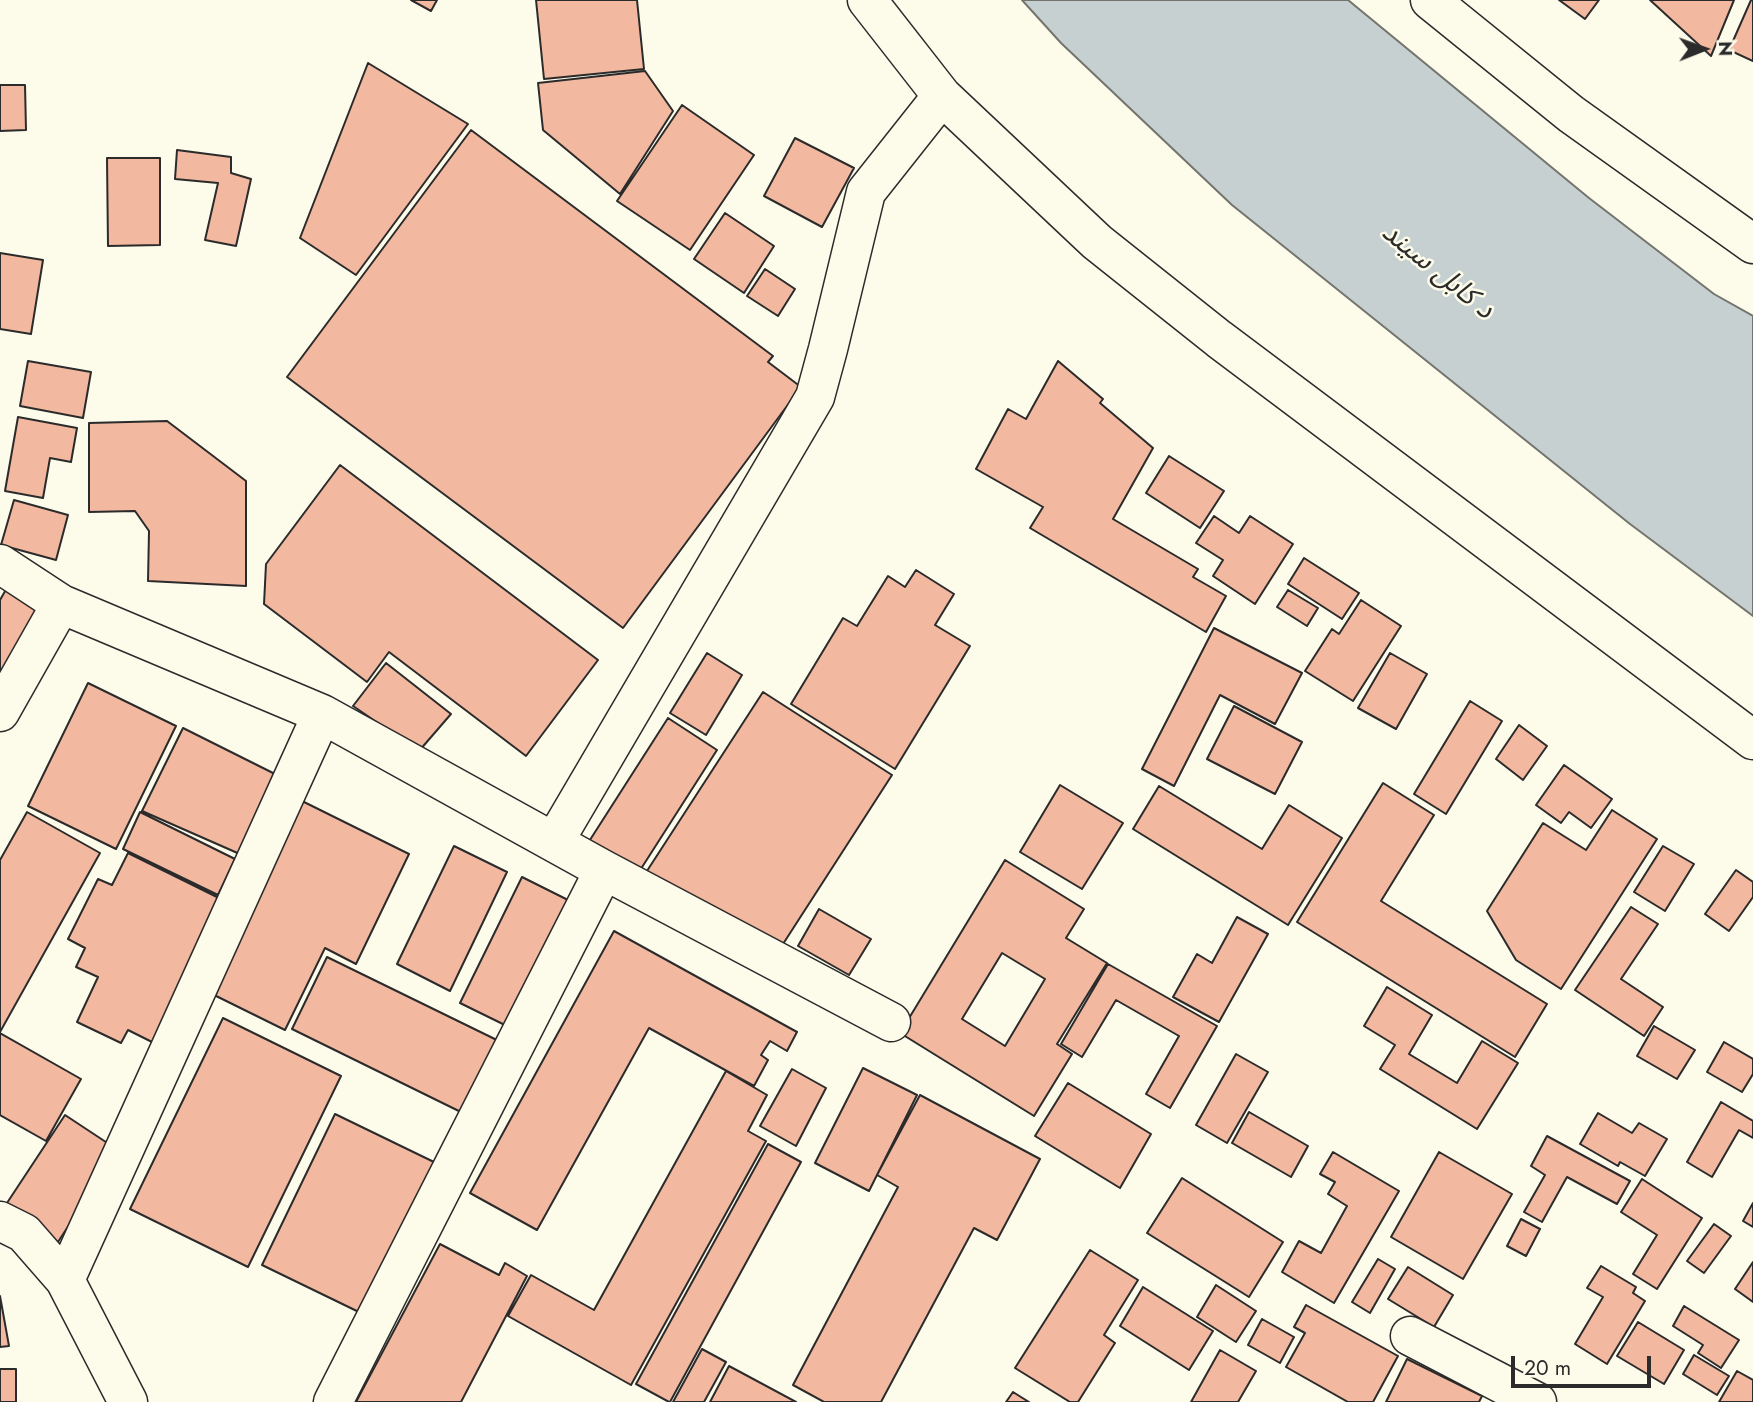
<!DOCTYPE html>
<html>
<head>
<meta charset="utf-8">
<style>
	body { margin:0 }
	#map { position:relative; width:1753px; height:1402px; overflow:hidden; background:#fdfbea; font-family:Jost,sans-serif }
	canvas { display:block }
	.north { position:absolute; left:1669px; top:14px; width:70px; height:70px; -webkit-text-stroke:5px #fdfbea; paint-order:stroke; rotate:89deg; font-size:19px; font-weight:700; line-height:28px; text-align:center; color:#2b2b2b }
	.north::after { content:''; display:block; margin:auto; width:24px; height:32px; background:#2b2b2b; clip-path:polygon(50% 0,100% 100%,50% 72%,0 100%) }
	.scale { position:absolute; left:1511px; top:1356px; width:140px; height:32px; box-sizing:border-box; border:4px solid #2b2b2b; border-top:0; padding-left:9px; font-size:21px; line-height:24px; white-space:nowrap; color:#2b2b2b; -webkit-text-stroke:5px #fdfbea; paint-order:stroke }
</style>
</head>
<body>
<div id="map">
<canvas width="1753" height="1402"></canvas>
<div class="north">N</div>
<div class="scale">20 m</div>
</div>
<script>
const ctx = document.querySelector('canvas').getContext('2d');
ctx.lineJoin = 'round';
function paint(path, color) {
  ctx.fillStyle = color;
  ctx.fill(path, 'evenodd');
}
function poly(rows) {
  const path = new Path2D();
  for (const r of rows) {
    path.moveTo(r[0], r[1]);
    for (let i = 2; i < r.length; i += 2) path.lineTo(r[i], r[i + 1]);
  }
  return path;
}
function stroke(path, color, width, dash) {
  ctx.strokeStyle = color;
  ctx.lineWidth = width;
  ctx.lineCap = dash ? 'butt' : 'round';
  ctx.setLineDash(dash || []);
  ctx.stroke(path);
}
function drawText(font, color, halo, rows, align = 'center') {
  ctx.font = font + ' Jost,"Noto Sans Arabic",sans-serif';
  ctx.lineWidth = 5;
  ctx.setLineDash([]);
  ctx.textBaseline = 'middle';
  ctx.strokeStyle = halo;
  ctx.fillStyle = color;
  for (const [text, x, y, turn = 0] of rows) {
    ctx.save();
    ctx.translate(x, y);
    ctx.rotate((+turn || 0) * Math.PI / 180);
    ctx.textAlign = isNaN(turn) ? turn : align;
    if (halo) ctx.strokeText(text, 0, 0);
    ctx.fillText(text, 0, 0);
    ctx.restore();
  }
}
const water = poly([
	[1022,0,1348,0,1589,198,1714,294,1753,316,1753,616,1630,524,1232,205,1061,43,1022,0]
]);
paint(water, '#c7d0d0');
stroke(water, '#74746e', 2);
const building = poly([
	[411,0,437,0,431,11,411,0],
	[536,0,637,0,644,69,544,79,536,0],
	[1559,0,1599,0,1585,19,1559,0],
	[1650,0,1734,0,1711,56,1650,0],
	[1751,0,1753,0,1753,61,1729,50,1751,0],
	[368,63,468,124,356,275,300,238,368,63],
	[645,71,673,111,620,194,543,130,538,83,645,71],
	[0,85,25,85,26,130,0,131,0,85],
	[682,105,754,155,690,250,617,201,682,105],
	[471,130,773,356,768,362,801,387,623,628,287,377,471,130],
	[795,138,854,168,822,227,764,196,795,138],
	[177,150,231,157,231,173,251,179,236,246,205,240,218,183,175,179,177,150],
	[107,158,160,158,160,245,108,246,107,158],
	[725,213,774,246,744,293,694,259,725,213],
	[0,253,43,260,31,334,0,329,0,253],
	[765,269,795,289,778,316,747,296,765,269],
	[28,361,91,372,83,418,20,406,28,361],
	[1058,361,1103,399,1100,403,1153,448,1113,519,1198,569,1193,577,1226,596,1206,632,1030,528,1043,507,976,469,1008,409,1026,419,1058,361],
	[18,417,77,428,71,462,50,458,43,498,5,491,18,417],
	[167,421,246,481,246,586,148,581,149,531,135,511,89,512,89,423,167,421],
	[1169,456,1224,491,1200,528,1146,493,1169,456],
	[340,465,598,660,526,756,389,652,367,682,264,604,266,564,340,465],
	[14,500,68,515,56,560,1,545,14,500],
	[1214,516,1239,533,1250,516,1293,544,1255,604,1213,576,1223,560,1196,543,1214,516],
	[1304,558,1359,593,1342,619,1288,584,1304,558],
	[916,570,954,594,935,625,970,646,895,769,791,704,843,618,857,626,888,576,905,587,916,570],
	[8,586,45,609,0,687,0,600,8,586],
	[1288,590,1318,608,1307,626,1277,607,1288,590],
	[1361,600,1401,626,1353,701,1305,671,1332,629,1339,634,1361,600],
	[1214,628,1302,673,1275,724,1220,695,1174,786,1142,769,1214,628],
	[707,653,742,675,706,735,670,713,707,653],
	[1390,653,1427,674,1396,729,1358,708,1390,653],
	[386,663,451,714,419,751,353,706,386,663],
	[88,683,176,726,116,849,28,806,88,683],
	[763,692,892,775,774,958,645,874,763,692],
	[1470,701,1502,721,1446,814,1414,794,1470,701],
	[1234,706,1302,742,1275,794,1207,759,1234,706],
	[668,718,717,750,637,875,588,843,668,718],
	[1519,725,1547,746,1523,780,1496,759,1519,725],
	[183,728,277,775,242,855,142,811,183,728],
	[1564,765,1612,799,1591,828,1569,812,1561,823,1536,805,1564,765],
	[1383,783,1434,815,1381,901,1547,1004,1515,1057,1297,922,1383,783],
	[1060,785,1123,823,1082,889,1020,852,1060,785],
	[1159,786,1262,849,1289,805,1342,838,1288,925,1133,829,1159,786],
	[302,801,409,854,356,964,325,948,285,1030,208,992,302,801],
	[1612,810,1657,839,1561,989,1516,960,1487,911,1543,823,1586,850,1612,810],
	[27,812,100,853,0,1032,0,860,27,812],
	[140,812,235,859,218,895,123,849,140,812],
	[454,846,507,872,450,991,397,964,454,846],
	[1663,846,1694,864,1665,911,1634,892,1663,846],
	[128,853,223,900,156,1044,128,1030,121,1043,77,1022,98,977,76,967,85,948,68,939,98,879,112,885,128,853],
	[1005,860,1084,909,1066,938,1107,963,1057,1044,1072,1054,1034,1116,900,1033,1005,860],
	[1002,953,1045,979,1005,1046,962,1019,1002,953],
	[1736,870,1753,882,1753,897,1729,931,1705,914,1736,870],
	[522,877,574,903,513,1029,460,1003,522,877],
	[1631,907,1658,924,1621,979,1663,1007,1644,1036,1575,990,1631,907],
	[819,909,871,939,849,975,798,946,819,909],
	[1237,917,1268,934,1219,1022,1173,997,1197,954,1212,963,1237,917],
	[614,931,797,1032,787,1051,770,1041,761,1055,768,1060,754,1086,649,1028,537,1230,470,1193,614,931],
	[327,957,505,1044,469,1116,292,1029,327,957],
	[1108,964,1217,1026,1170,1108,1146,1094,1179,1036,1116,1000,1082,1057,1061,1044,1108,964],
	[1387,987,1432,1015,1409,1054,1457,1083,1482,1041,1518,1063,1477,1129,1380,1069,1395,1045,1364,1026,1387,987],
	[223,1018,341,1076,248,1267,130,1209,223,1018],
	[1654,1026,1695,1050,1677,1079,1637,1056,1654,1026],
	[0,1033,81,1079,46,1141,0,1115,0,1033],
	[1724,1042,1753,1059,1753,1074,1742,1092,1707,1072,1724,1042],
	[1236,1054,1268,1072,1227,1143,1196,1125,1236,1054],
	[863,1068,917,1095,869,1191,815,1163,863,1068],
	[792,1069,826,1088,796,1146,760,1126,792,1069],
	[726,1071,767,1095,748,1131,766,1141,631,1385,508,1316,531,1275,594,1310,726,1071],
	[1068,1083,1151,1134,1120,1188,1035,1136,1068,1083],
	[920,1095,1040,1159,997,1240,974,1228,881,1402,824,1402,793,1385,898,1187,877,1175,920,1095],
	[1721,1102,1753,1121,1753,1138,1739,1130,1712,1177,1687,1162,1721,1102],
	[1249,1112,1308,1146,1291,1177,1232,1143,1249,1112],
	[1598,1113,1632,1133,1639,1123,1667,1139,1645,1176,1620,1162,1618,1166,1580,1144,1598,1113],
	[335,1114,436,1163,363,1314,262,1265,335,1114],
	[65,1115,118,1150,56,1245,3,1209,65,1115],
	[1547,1136,1630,1181,1617,1204,1567,1177,1542,1222,1524,1212,1545,1175,1531,1166,1547,1136],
	[768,1144,801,1162,670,1402,669,1402,636,1384,768,1144],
	[1333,1152,1399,1191,1334,1303,1282,1272,1299,1241,1321,1253,1347,1206,1328,1194,1335,1182,1320,1174,1333,1152],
	[1439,1152,1512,1194,1463,1279,1391,1237,1439,1152],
	[1182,1178,1283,1242,1249,1297,1147,1233,1182,1178],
	[1642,1179,1702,1218,1657,1289,1633,1274,1657,1235,1621,1212,1642,1179],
	[1753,1203,1753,1227,1743,1221,1753,1203],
	[1521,1219,1540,1229,1526,1256,1507,1246,1521,1219],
	[1714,1224,1731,1236,1704,1273,1687,1261,1714,1224],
	[440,1244,499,1275,505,1263,527,1276,461,1402,356,1402,440,1244],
	[1090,1250,1138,1280,1104,1335,1115,1343,1078,1402,1070,1402,1015,1368,1090,1250],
	[1378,1259,1395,1269,1370,1313,1352,1302,1378,1259],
	[1753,1262,1753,1302,1735,1289,1753,1262],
	[1601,1266,1636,1287,1633,1293,1645,1301,1607,1364,1575,1344,1603,1297,1587,1288,1601,1266],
	[1408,1267,1453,1295,1434,1327,1388,1299,1408,1267],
	[1216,1285,1256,1311,1236,1342,1197,1317,1216,1285],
	[1143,1287,1213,1331,1189,1370,1120,1326,1143,1287],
	[0,1296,9,1346,0,1347,0,1296],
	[1306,1305,1398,1356,1373,1402,1348,1402,1286,1367,1305,1333,1294,1327,1306,1305],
	[1684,1306,1739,1340,1721,1368,1698,1353,1703,1345,1673,1326,1684,1306],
	[1262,1319,1294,1337,1280,1363,1248,1345,1262,1319],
	[1638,1322,1684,1350,1664,1384,1617,1356,1638,1322],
	[702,1349,726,1362,704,1402,673,1402,702,1349],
	[1220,1350,1256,1371,1238,1402,1191,1402,1220,1350],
	[1694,1355,1729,1376,1717,1395,1683,1374,1694,1355],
	[1407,1359,1482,1396,1479,1402,1386,1402,1407,1359],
	[729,1366,796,1402,710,1402,729,1366],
	[0,1369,16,1369,16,1402,0,1402,0,1369],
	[1737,1371,1753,1380,1753,1402,1719,1402,1737,1371],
	[1013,1392,1029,1402,1006,1402,1013,1392]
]);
paint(building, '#f2b8a0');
stroke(building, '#2b2b2b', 2);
const street = poly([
	[867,0,942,96,1097,242,1219,339,1753,740],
	[1430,0,1571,114,1753,244],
	[0,564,61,604,322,714,604,870,891,1022],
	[0,712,61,604],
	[554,842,815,397,828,349,866,192,942,96],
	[0,1221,24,1233,65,1280,128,1402],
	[65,1280,322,714],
	[1410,1336,1537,1402],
	[333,1402,604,870]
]);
stroke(street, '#2b2b2b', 41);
stroke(street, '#fdfbea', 38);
drawText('italic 28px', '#2b2b2b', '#fdfbea', [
	["د کابل سيند",1437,272,39]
]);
</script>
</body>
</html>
